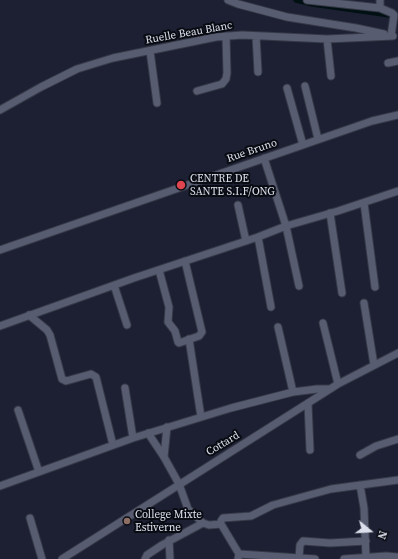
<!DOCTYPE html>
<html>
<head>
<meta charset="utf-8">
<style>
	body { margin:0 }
	#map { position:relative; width:398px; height:559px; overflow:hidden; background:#1c2032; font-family:"Source Serif 4",serif }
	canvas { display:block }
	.north { position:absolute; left:350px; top:511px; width:40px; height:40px; -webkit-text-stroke:3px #090b12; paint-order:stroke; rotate:108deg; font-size:11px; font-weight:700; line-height:16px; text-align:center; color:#dde0ec }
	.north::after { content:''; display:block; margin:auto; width:14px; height:18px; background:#dde0ec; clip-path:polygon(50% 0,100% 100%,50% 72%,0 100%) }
</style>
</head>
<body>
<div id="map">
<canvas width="398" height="559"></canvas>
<div class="north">N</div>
</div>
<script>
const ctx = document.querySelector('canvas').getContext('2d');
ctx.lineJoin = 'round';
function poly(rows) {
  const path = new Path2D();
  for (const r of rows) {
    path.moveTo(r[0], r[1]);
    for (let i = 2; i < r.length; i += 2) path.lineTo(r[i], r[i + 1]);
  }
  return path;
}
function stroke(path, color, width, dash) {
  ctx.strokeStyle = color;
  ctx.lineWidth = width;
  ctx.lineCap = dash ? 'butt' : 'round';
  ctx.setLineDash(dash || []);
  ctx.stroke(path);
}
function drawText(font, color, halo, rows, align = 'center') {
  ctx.font = font + ' "Source Serif 4",serif';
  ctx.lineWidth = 4;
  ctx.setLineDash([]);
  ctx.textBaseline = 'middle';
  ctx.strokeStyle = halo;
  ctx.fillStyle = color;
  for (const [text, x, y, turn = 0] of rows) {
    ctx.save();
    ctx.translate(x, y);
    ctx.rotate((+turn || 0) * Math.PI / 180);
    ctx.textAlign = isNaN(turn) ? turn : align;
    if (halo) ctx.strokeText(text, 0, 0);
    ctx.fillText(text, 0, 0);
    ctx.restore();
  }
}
stroke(poly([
	[296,0,313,4,390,15]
]), '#011012', 5.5);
const minor = poly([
	[228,0,238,4,287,17,356,28,384,34],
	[307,0,380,8],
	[380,0,380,8,392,13,394,15,391,36],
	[256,36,258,72],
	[327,39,331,76],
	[150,51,157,103],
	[388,63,398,61],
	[305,86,318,139],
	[287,88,303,145],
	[197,91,222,84,226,79,227,73,226,36],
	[0,110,41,87,77,69,113,58,216,37,242,35,327,39,393,36],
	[264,158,286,226,299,286],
	[364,203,375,287],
	[238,205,246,241],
	[330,213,342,293],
	[258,237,271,307],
	[0,250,372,121,398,115],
	[159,270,169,307,168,322,175,331,178,342,179,343,199,336,202,332,185,261],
	[114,285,127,325],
	[364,303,374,365],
	[29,315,47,330,50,335,62,379,66,381,91,374,96,377,113,445],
	[323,323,338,384],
	[0,326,134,278,258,237,286,226,338,211,398,191],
	[278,327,293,392],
	[189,339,201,417],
	[125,388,133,438],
	[308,404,310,450],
	[18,410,39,472],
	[148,433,164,457,179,484,188,509,203,523,209,525,221,524],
	[360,455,376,446,398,439],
	[164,457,167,427],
	[360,485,364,508,366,558],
	[0,486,133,438,231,408,293,392,317,389,330,389],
	[30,518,42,559],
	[169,540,170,559],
	[239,554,221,524,221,521,223,518,251,516,273,505,331,489,398,480],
	[299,558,300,545,303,541,330,543,366,541],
	[62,559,338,384,398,353],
	[145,559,147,555,162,545,203,523],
	[238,559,239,554,315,559],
	[344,559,386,556,398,557]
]);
stroke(minor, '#363947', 9);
stroke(minor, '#575c71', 7);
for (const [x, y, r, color] of [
	[181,185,5,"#e0444e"],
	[127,521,4,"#8d6e63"]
]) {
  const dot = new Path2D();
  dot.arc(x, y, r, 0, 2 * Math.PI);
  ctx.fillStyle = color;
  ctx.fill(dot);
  stroke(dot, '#090b12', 1.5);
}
drawText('11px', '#dde0ec', '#090b12', [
	["Ruelle Beau Blanc",189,33,-10],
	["Rue Bruno",252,151,-19],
	["Cottard",223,444,-31]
]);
drawText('11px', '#dde0ec', '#090b12', [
	["CENTRE DE",190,179],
	["SANTE S.I.F/ONG",190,192],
	["College Mixte",135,515],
	["Estiverne",135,528]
], 'left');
</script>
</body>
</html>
